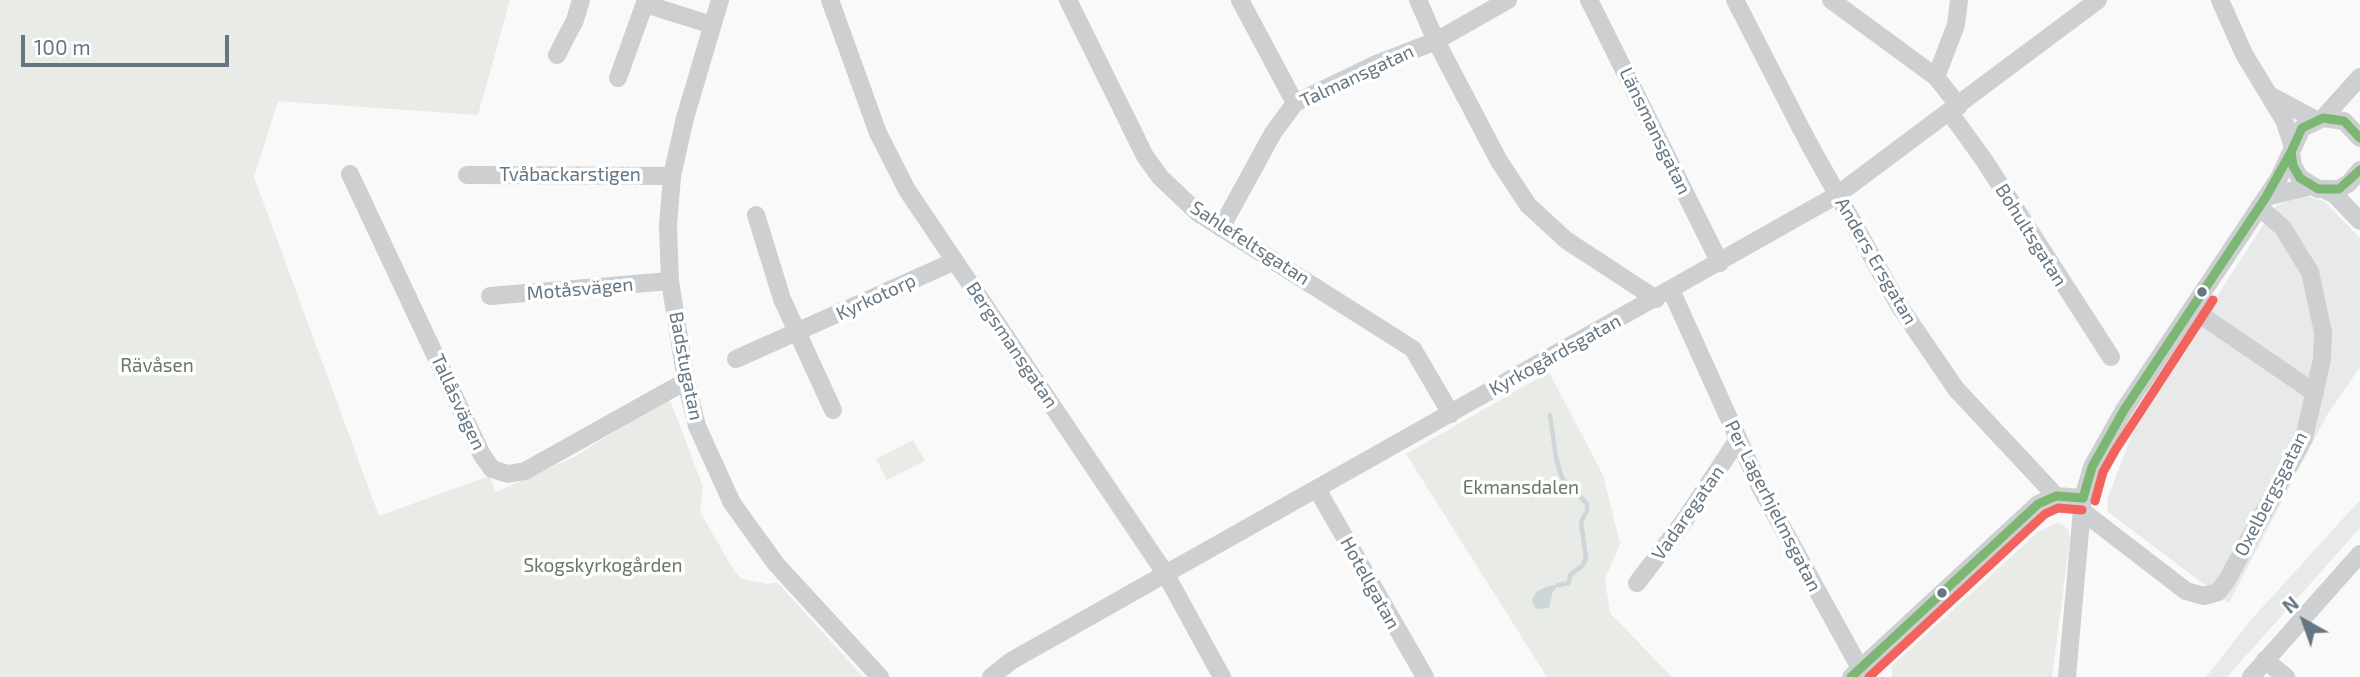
<!DOCTYPE html>
<html>
<head>
<meta charset="utf-8">
<style>
	body { margin:0 }
	#map { position:relative; width:2360px; height:677px; overflow:hidden; background:#f9f9f9; font-family:"Exo 2",sans-serif }
	canvas { display:block }
	.north { position:absolute; left:2269px; top:586px; width:70px; height:70px; -webkit-text-stroke:5px #fff; paint-order:stroke; rotate:320deg; font-size:19px; font-weight:700; line-height:28px; text-align:center; color:#657683 }
	.north::after { content:''; display:block; margin:auto; width:24px; height:32px; background:#657683; clip-path:polygon(50% 0,100% 100%,50% 72%,0 100%) }
	.scale { position:absolute; left:21px; top:35px; width:208px; height:32px; box-sizing:border-box; border:4px solid #657683; border-top:0; padding-left:9px; font-size:21px; line-height:24px; white-space:nowrap; color:#657683; -webkit-text-stroke:5px #fff; paint-order:stroke }
</style>
</head>
<body>
<div id="map">
<canvas width="2360" height="677"></canvas>
<div class="north">N</div>
<div class="scale">100 m</div>
</div>
<script>
const ctx = document.querySelector('canvas').getContext('2d');
ctx.lineJoin = 'round';
function paint(path, color) {
  ctx.fillStyle = color;
  ctx.fill(path, 'evenodd');
}
function poly(rows) {
  const path = new Path2D();
  for (const r of rows) {
    path.moveTo(r[0], r[1]);
    for (let i = 2; i < r.length; i += 2) path.lineTo(r[i], r[i + 1]);
  }
  return path;
}
function stroke(path, color, width, dash) {
  ctx.strokeStyle = color;
  ctx.lineWidth = width;
  ctx.lineCap = dash ? 'butt' : 'round';
  ctx.setLineDash(dash || []);
  ctx.stroke(path);
}
function drawText(font, color, halo, rows, align = 'center') {
  ctx.font = font + ' "Exo 2",sans-serif';
  ctx.lineWidth = 7;
  ctx.setLineDash([]);
  ctx.textBaseline = 'middle';
  ctx.strokeStyle = halo;
  ctx.fillStyle = color;
  for (const [text, x, y, turn = 0] of rows) {
    ctx.save();
    ctx.translate(x, y);
    ctx.rotate((+turn || 0) * Math.PI / 180);
    ctx.textAlign = isNaN(turn) ? turn : align;
    if (halo) ctx.strokeText(text, 0, 0);
    ctx.fillText(text, 0, 0);
    ctx.restore();
  }
}
paint(poly([
	[2300,194,2324,201,2360,238,2360,367,2327,415,2229,603,2108,512,2107,500,2139,415,2275,207],
	[2360,500,2360,528,2227,677,2206,677,2250,621]
]), '#e8e9e9');
paint(poly([
	[0,0,510,0,478,115,278,101,254,177,379,516,489,476,496,492,574,457,669,397,703,487,700,512,733,569,742,579,768,584,777,582,863,677,0,677],
	[1549,372,1603,475,1620,544,1605,579,1610,613,1672,677,1547,677,1406,454],
	[913,440,925,461,887,480,876,459],
	[2058,522,2068,529,2070,538,2052,677,1892,677,1892,666,2038,532]
]), '#e8ebe6');
paint(poly([
	[1558,585,1553,591,1549,608,1536,609,1532,600,1536,592,1548,586]
]), '#ced6d9');
stroke(poly([
	[1550,415,1556,458,1562,478,1587,504,1587,511,1581,522,1586,558,1583,565,1570,575,1569,583,1558,585]
]), '#ced6d9', 4.5);
stroke(poly([
	[720,0,685,118,672,176,668,226,670,281,686,381,697,426,732,503,776,564,880,677],
	[830,0,878,133,907,190,1165,573,1222,677],
	[1068,0,1145,156,1160,177,1198,213,1413,349,1451,414],
	[1240,0,1295,103],
	[1418,0,1436,41,1499,161,1528,205,1566,240,1656,299],
	[1589,0,1720,263],
	[1735,0,1808,142,1900,307,1956,389,2056,496],
	[1831,0,1936,77,1959,106],
	[2220,0,2244,54,2284,120,2292,144],
	[645,4,712,25],
	[557,55,575,20,581,0],
	[1936,77,1956,25,1959,0],
	[618,78,646,0],
	[2271,96,2316,120],
	[1950,113,1984,160,2111,357],
	[2323,118,2360,77],
	[2360,138,2344,121,2323,118,2302,128,2291,152,2293,166,2300,178,2318,189,2339,189,2349,183,2360,170],
	[350,174,482,455,492,469,508,474,525,471,686,381],
	[467,175,672,176],
	[2325,190,2335,195,2360,221],
	[2266,197,2311,186],
	[756,215,782,299,833,410],
	[1221,228,1273,133,1295,103,1374,65,1436,41,1508,0],
	[1671,290,1760,487,1860,668,1868,677],
	[490,296,670,281],
	[2192,309,2315,393],
	[736,359,955,261],
	[1317,489,1425,677],
	[2082,511,2186,591,2204,596,2218,592,2227,580,2304,438,2322,359,2323,332,2310,272,2283,228,2259,207],
	[1637,583,1684,521,1737,441],
	[2265,660,2286,677],
	[991,677,1011,661,1837,195,2098,0],
	[1851,677,2038,504,2056,496,2083,498],
	[2067,677,2083,498,2092,467,2124,410,2279,178,2291,152],
	[2251,677,2360,554]
]), '#cecfd0', 18);
stroke(poly([
	[2360,138,2344,121,2323,118,2302,128,2291,152,2293,166,2300,178,2318,189,2339,189,2360,170],
	[2083,498,2092,467,2124,410,2266,197,2291,152],
	[1851,677,2038,504,2056,496,2083,498]
]), '#7bb672', 9);
stroke(poly([
	[2095,501,2103,472,2116,449,2213,300],
	[1869,677,2045,514,2058,508,2082,510]
]), '#f1635c', 9);
for (const [x, y, r, color] of [
	[2202,292,6,"#657683"],
	[1942,593,6,"#657683"]
]) {
  const dot = new Path2D();
  dot.arc(x, y, r, 0, 2 * Math.PI);
  ctx.fillStyle = color;
  ctx.fill(dot);
  stroke(dot, '#fff', 2.5);
}
drawText('19px', '#657683', '#fff', [
	["Talmansgatan",1357,76,-25],
	["Länsmansgatan",1655,131,64],
	["Tvåbackarstigen",570,175],
	["Bohultsgatan",2031,235,58],
	["Sahlefeltsgatan",1250,243,33],
	["Anders Ersgatan",1876,261,60],
	["Motåsvägen",580,289,-5],
	["Kyrkotorp",876,297,-25],
	["Bergsmansgatan",1012,345,56],
	["Kyrkogårdsgatan",1555,355,-29],
	["Badstugatan",686,366,79],
	["Tallåsvägen",458,402,65],
	["Oxelbergsgatan",2271,494,-63],
	["Per Lagerhjelmsgatan",1773,506,63],
	["Vadaregatan",1688,513,-55],
	["Hotellgatan",1370,583,61]
]);
drawText('19px', '#687a64', '#fff', [
	["Rävåsen",157,366],
	["Ekmansdalen",1521,488],
	["Skogskyrkogården",603,566]
]);
</script>
</body>
</html>
